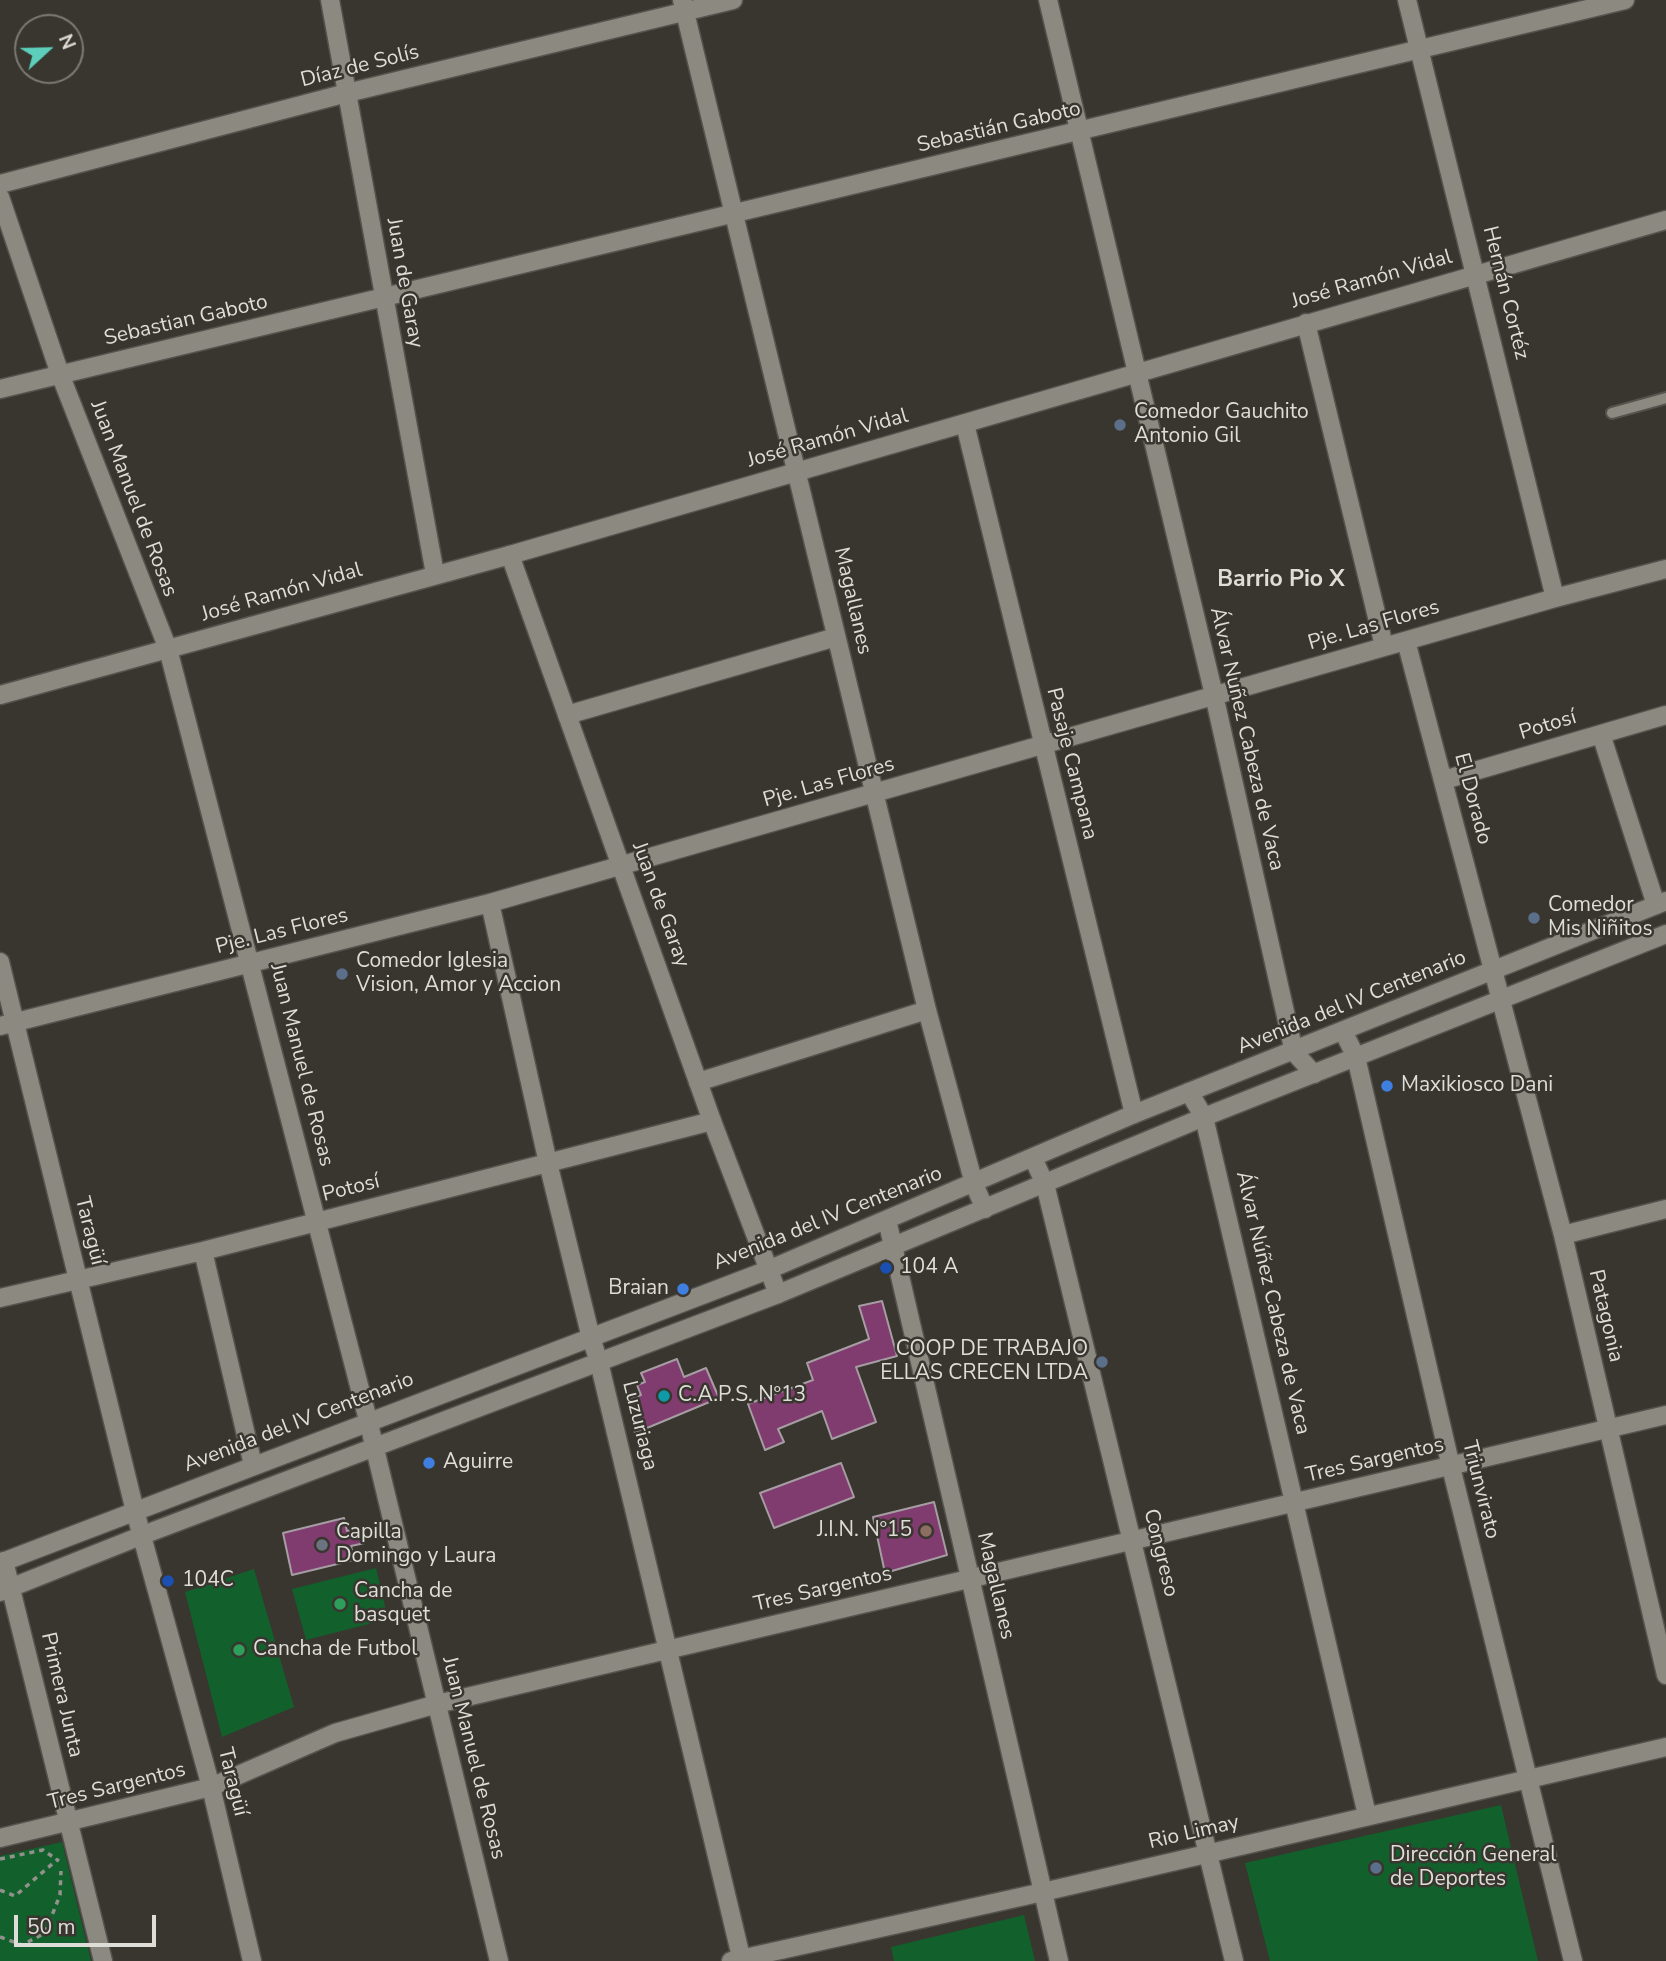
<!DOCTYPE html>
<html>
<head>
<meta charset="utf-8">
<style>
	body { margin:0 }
	#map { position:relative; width:1666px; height:1961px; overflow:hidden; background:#38362f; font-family:"Nunito Sans",sans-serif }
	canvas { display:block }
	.north { position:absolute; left:14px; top:14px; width:70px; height:70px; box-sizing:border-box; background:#38362f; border:2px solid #7a7973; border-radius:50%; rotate:68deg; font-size:19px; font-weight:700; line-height:28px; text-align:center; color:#deddd8 }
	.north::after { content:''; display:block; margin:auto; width:24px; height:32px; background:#5ccebb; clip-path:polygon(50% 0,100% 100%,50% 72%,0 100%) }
	.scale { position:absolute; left:14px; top:1915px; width:142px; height:32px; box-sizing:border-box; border:4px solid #deddd8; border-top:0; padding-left:9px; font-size:21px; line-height:24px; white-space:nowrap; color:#deddd8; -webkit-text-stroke:5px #38362f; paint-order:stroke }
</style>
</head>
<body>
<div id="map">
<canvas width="1666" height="1961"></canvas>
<div class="north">N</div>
<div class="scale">50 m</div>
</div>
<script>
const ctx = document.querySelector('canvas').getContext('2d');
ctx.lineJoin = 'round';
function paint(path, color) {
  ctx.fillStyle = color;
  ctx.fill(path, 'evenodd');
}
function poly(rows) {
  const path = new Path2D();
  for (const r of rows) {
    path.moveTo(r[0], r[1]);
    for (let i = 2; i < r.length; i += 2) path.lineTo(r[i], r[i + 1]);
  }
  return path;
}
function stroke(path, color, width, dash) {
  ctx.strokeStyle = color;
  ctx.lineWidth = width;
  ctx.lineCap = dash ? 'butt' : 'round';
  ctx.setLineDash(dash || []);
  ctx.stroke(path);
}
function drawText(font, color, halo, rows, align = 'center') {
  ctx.font = font + ' "Nunito Sans",sans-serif';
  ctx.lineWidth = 5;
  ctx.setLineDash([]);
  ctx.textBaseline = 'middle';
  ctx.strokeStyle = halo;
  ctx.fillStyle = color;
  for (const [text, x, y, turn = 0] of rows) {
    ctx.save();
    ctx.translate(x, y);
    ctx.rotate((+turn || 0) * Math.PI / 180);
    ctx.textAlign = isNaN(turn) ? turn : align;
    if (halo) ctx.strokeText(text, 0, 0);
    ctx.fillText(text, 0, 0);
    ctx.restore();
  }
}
paint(poly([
	[376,1568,388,1619,306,1640,292,1589],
	[254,1569,294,1707,222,1737,185,1592],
	[1501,1805,1538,1961,1270,1961,1245,1863],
	[62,1842,91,1961,0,1961,0,1856],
	[1024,1915,1035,1961,894,1961,891,1947]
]), '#12612c');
const building = poly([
	[882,1301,897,1356,856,1367,876,1422,832,1439,822,1411,778,1429,784,1442,765,1450,748,1404,813,1380,807,1363,869,1339,859,1306,882,1301],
	[677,1359,684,1377,706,1368,719,1398,635,1433,627,1400,641,1395,637,1385,645,1382,641,1373,677,1359],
	[841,1463,854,1497,774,1528,760,1493,841,1463],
	[934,1502,947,1555,885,1573,873,1517,934,1502],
	[344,1518,347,1531,361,1527,365,1543,351,1546,354,1560,292,1575,283,1533,344,1518]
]);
paint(building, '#813c6f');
stroke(building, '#a69da3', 2);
const service = poly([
	[1612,413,1666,398]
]);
const minor = poly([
	[682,0,927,1010,974,1184,985,1209],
	[1048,0,1214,695,1294,1052,1314,1074],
	[1407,0,1555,598],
	[0,184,347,93,733,0],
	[0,197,60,374,168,649,368,1420,499,1961],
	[1306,323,1384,646],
	[0,389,1625,0],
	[965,424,1134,1114],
	[510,555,1666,220],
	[1406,641,1563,1235,1666,1675],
	[567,715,836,637],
	[1601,734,1656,905],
	[1444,780,1666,715],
	[490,903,548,1163,591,1338,599,1362,742,1961],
	[0,962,135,1511],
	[0,1026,490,903,1555,598,1666,569],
	[1343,1031,1356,1057,1451,1467,1573,1961],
	[698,1082,927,1010],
	[1189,1092,1204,1117,1367,1815],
	[1033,1158,1045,1184,1234,1961],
	[1563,1235,1666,1209],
	[203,1251,253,1465],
	[0,1298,203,1251,712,1121],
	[4,1561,103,1961],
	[0,1838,211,1787,335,1733,437,1704,1666,1415],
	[731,1961,1043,1892,1666,1747]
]);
const tertiary = poly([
	[330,0,435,574],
	[0,695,510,555,712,1121,778,1294],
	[887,1220,1059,1961],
	[135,1511,211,1787,252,1961]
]);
const secondary = poly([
	[0,1563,768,1270,1134,1114,1666,901],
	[0,1592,143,1535,778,1294,1204,1117,1666,934]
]);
stroke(service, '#55534d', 14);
stroke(minor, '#55534d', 21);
stroke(tertiary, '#55534d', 21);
stroke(secondary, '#55534d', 21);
stroke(poly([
	[0,1859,43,1850,59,1861],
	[0,1890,15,1896,58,1859],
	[0,1937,22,1945,45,1933,60,1895,61,1871]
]), '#93918c', 3.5, [5, 5]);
stroke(service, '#8b8980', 10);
stroke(minor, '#8b8980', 18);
stroke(tertiary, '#8b8980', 18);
stroke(secondary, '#8b8980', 18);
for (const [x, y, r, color] of [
	[1120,425,7,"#5c6f8a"],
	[1534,918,7,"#5c6f8a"],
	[342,974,7,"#5c6f8a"],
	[1387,1086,7,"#3f7fe0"],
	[886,1268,7,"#1a4fb4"],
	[683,1289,7,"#3f7fe0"],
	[1102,1362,7,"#5c6f8a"],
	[664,1396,7,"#0f9aa8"],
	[429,1463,7,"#3f7fe0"],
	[926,1531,7,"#8d6e63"],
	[322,1545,7,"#6b7280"],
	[168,1581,7,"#1a4fb4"],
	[340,1604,7,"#2e9e5b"],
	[239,1650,7,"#2e9e5b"],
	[1376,1868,7,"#5c6f8a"]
]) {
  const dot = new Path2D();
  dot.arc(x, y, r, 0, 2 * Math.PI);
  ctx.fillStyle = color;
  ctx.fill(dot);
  stroke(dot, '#38362f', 2.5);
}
drawText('21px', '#deddd8', '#38362f', [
	["Díaz de Solís",360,67,-14],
	["Sebastián Gaboto",999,128,-13],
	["José Ramón Vidal",1372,280,-16],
	["Juan de Garay",404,283,80],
	["Hernán Cortéz",1505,293,76],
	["Sebastian Gaboto",186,321,-13],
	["José Ramón Vidal",828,439,-16],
	["Juan Manuel de Rosas",133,499,69],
	["José Ramón Vidal",282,593,-16],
	["Magallanes",852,601,77],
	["Pje. Las Flores",1374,626,-16],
	["Potosí",1548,726,-17],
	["Álvar Nuñez Cabeza de Vaca",1246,739,77],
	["Pasaje Campana",1071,764,76],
	["Pje. Las Flores",829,783,-16],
	["El Dorado",1472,799,75],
	["Juan de Garay",660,905,70],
	["Pje. Las Flores",282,932,-14],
	["Avenida del IV Centenario",1352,1003,-22],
	["Juan Manuel de Rosas",301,1065,76],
	["Potosí",351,1189,-14],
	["Avenida del IV Centenario",828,1219,-22],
	["Taragüí",89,1231,76],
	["Álvar Núñez Cabeza de Vaca",1272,1303,77],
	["Patagonia",1605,1316,77],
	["Avenida del IV Centenario",299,1423,-21],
	["Luzuriaga",639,1426,76],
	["Tres Sargentos",1375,1461,-13],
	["Triunvirato",1480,1490,76],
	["Congreso",1160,1553,76],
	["Magallanes",995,1586,77],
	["Tres Sargentos",823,1590,-13],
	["Primera Junta",61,1695,77],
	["Juan Manuel de Rosas",473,1758,76],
	["Taragüí",232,1782,76],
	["Tres Sargentos",117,1787,-14],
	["Rio Limay",1194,1833,-13]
]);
drawText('21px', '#deddd8', '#38362f', [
	["Comedor Gauchito",1134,413],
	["Antonio Gil",1134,437],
	["Comedor",1548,906],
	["Mis Niñitos",1548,930],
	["Comedor Iglesia",356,962],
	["Vision, Amor y Accion",356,986],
	["Maxikiosco Dani",1401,1086],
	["104 A",900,1268],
	["Braian",669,1289,"right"],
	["COOP DE TRABAJO",1088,1350,"right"],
	["ELLAS CRECEN LTDA",1088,1374,"right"],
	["C.A.P.S. Nº13",678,1396],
	["Aguirre",443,1463],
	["J.I.N. Nº15",912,1531,"right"],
	["Capilla",336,1533],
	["Domingo y Laura",336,1557],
	["104C",182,1581],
	["Cancha de",354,1592],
	["basquet",354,1616],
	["Cancha de Futbol",253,1650],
	["Dirección General",1390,1856],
	["de Deportes",1390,1880]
], 'left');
drawText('bold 23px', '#deddd8', '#38362f', [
	["Barrio Pio X",1281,580]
]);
</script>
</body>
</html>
